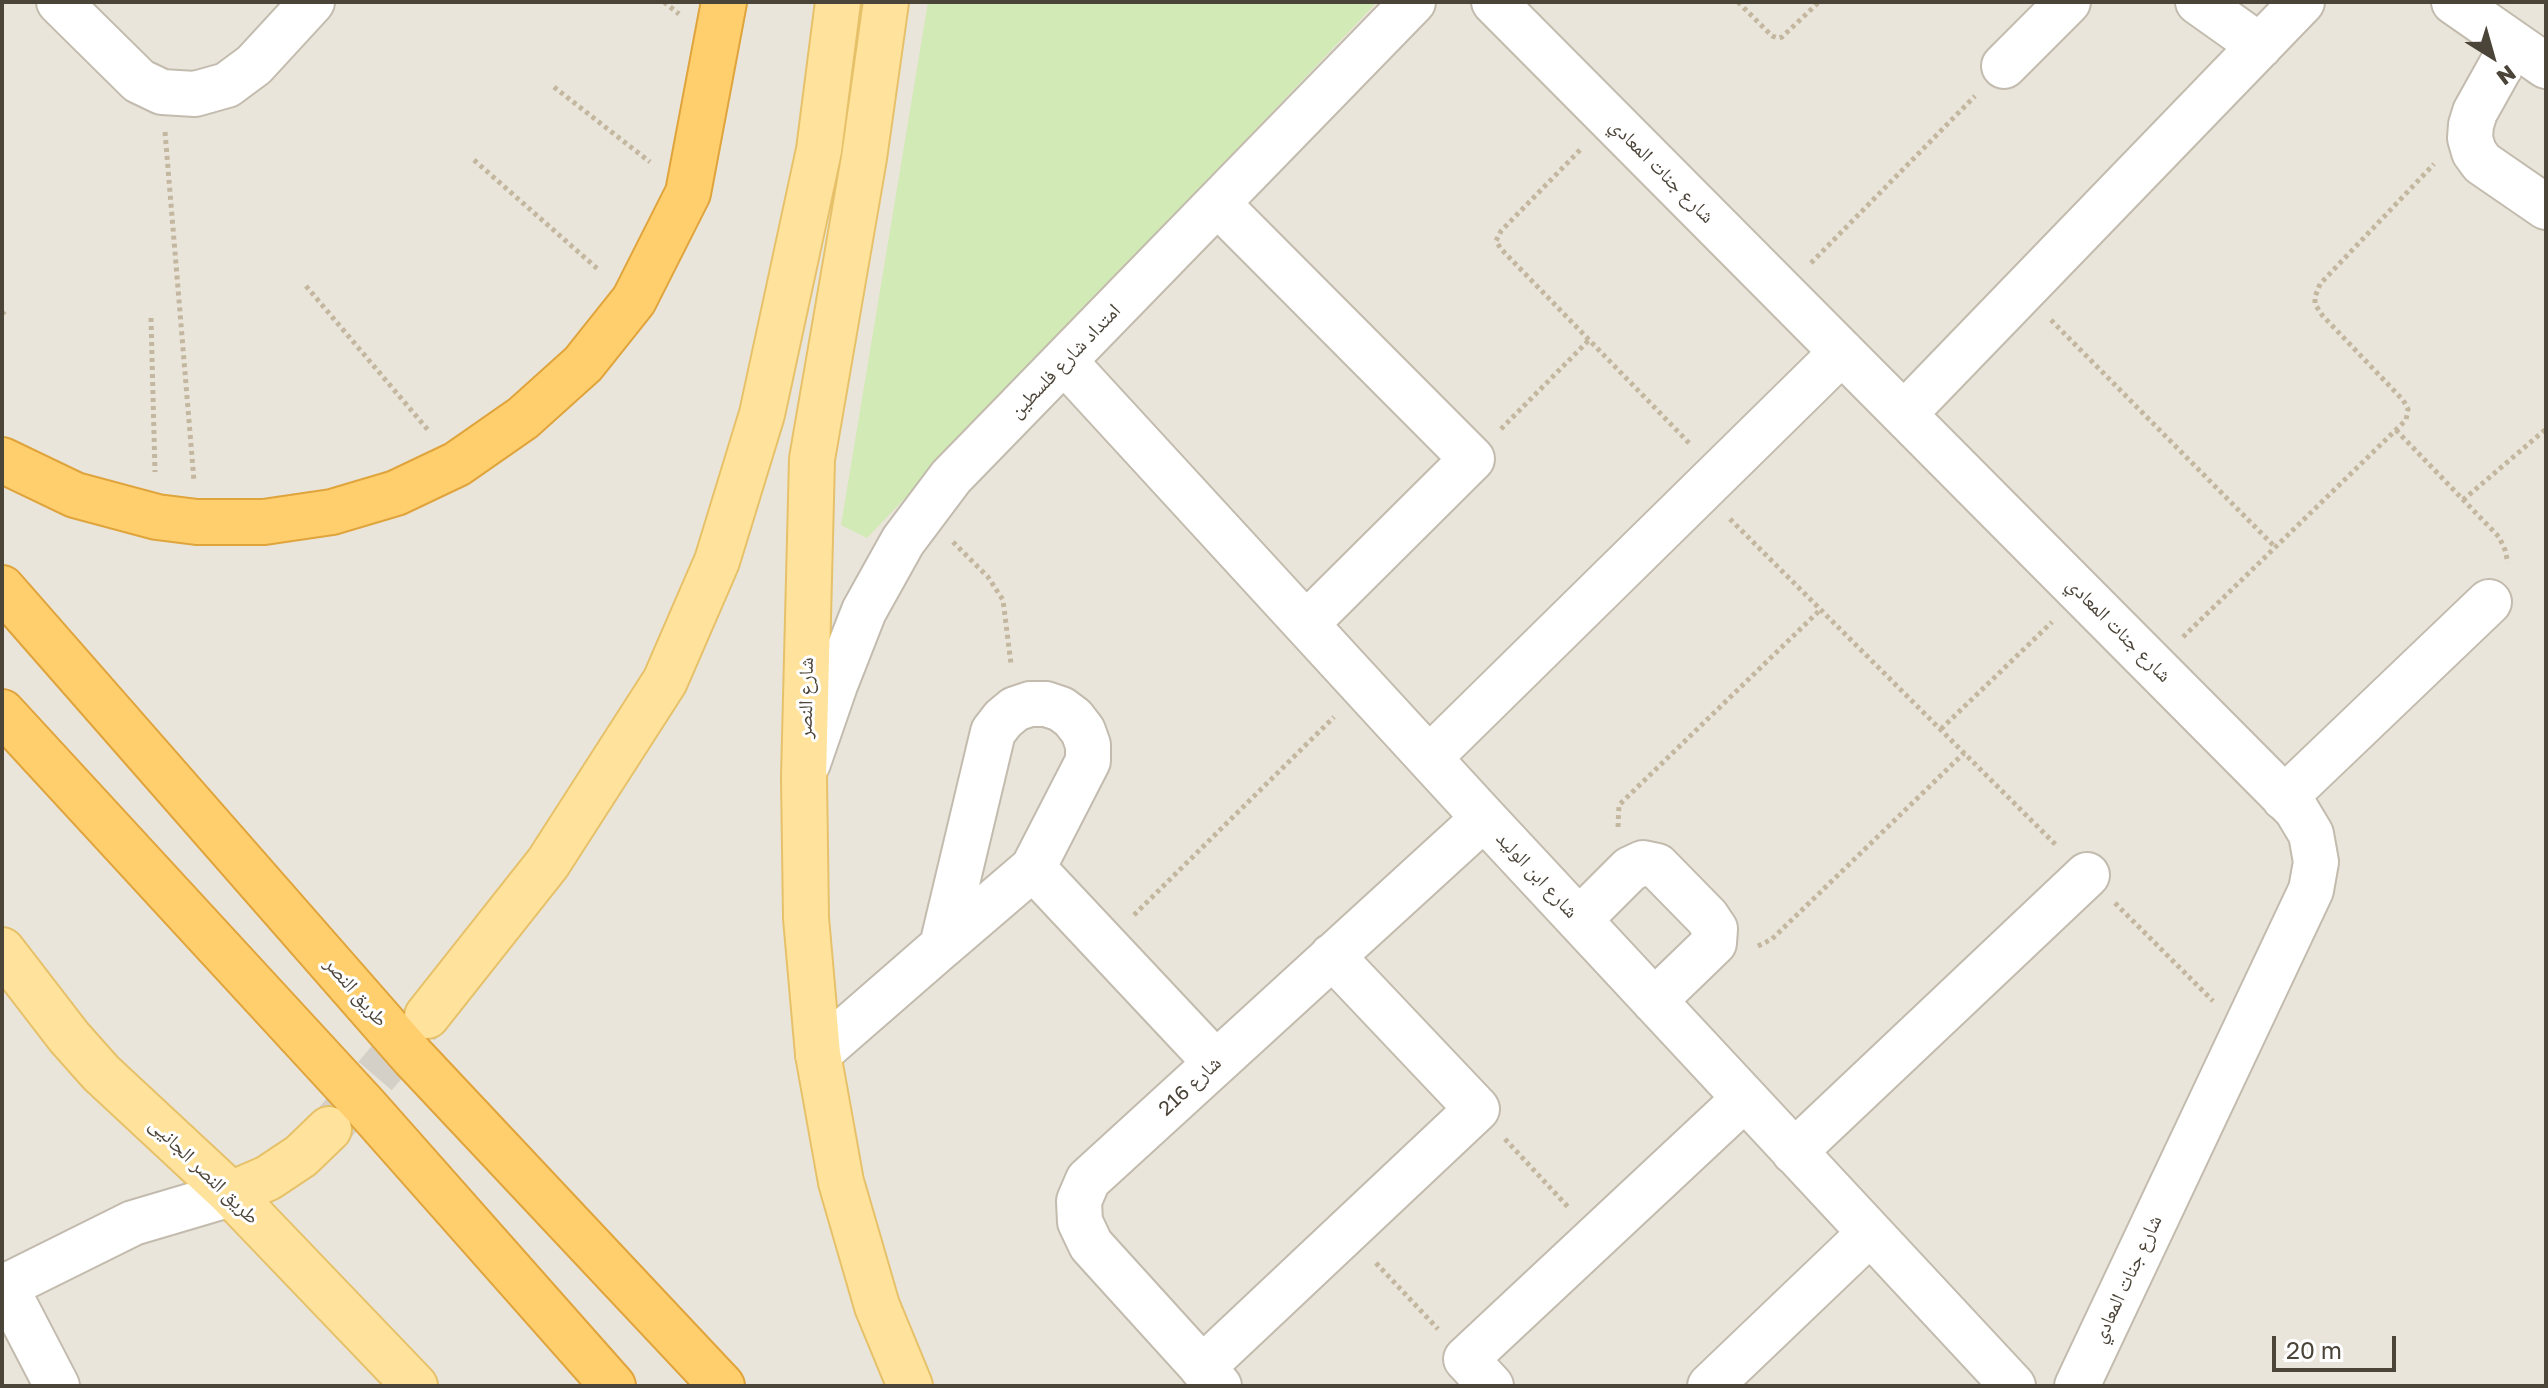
<!DOCTYPE html>
<html>
<head>
<meta charset="utf-8">
<style>
	body { margin:0 }
	#map { position:relative; width:2548px; height:1388px; overflow:hidden; background:#f6f3ec; font-family:"Golos Text",sans-serif }
	canvas { display:block }
	.frame { position:absolute; inset:0; border:4px solid #4b4439; pointer-events:none }
	.north { position:absolute; left:2452px; top:16px; width:80px; height:80px; -webkit-text-stroke:6px #fff; paint-order:stroke; rotate:143deg; font-size:22px; font-weight:700; line-height:32px; text-align:center; color:#4b4439 }
	.north::after { content:''; display:block; margin:auto; width:28px; height:36px; background:#4b4439; clip-path:polygon(50% 0,100% 100%,50% 72%,0 100%) }
	.scale { position:absolute; left:2272px; top:1336px; width:124px; height:36px; box-sizing:border-box; border:4px solid #4b4439; border-top:0; padding-left:10px; font-size:24px; line-height:28px; white-space:nowrap; color:#4b4439; -webkit-text-stroke:6px #fff; paint-order:stroke }
</style>
</head>
<body>
<div id="map">
<canvas width="2548" height="1388"></canvas>
<div class="frame"></div>
<div class="north">N</div>
<div class="scale">20 m</div>
</div>
<script>
const ctx = document.querySelector('canvas').getContext('2d');
ctx.lineJoin = 'round';
function paint(path, color) {
  ctx.fillStyle = color;
  ctx.fill(path, 'evenodd');
}
function poly(rows) {
  const path = new Path2D();
  for (const r of rows) {
    path.moveTo(r[0], r[1]);
    for (let i = 2; i < r.length; i += 2) path.lineTo(r[i], r[i + 1]);
  }
  return path;
}
function stroke(path, color, width, dash) {
  ctx.strokeStyle = color;
  ctx.lineWidth = width;
  ctx.lineCap = dash ? 'butt' : 'round';
  ctx.setLineDash(dash || []);
  ctx.stroke(path);
}
function drawText(font, color, halo, rows, align = 'center') {
  ctx.font = font + ' "Golos Text","Noto Naskh Arabic",sans-serif';
  ctx.lineWidth = 6;
  ctx.setLineDash([]);
  ctx.textBaseline = 'middle';
  ctx.strokeStyle = halo;
  ctx.fillStyle = color;
  for (const [text, x, y, turn = 0] of rows) {
    ctx.save();
    ctx.translate(x, y);
    ctx.rotate((+turn || 0) * Math.PI / 180);
    ctx.textAlign = isNaN(turn) ? turn : align;
    if (halo) ctx.strokeText(text, 0, 0);
    ctx.fillText(text, 0, 0);
    ctx.restore();
  }
}
paint(poly([
	[2,2,2546,2,2546,1386,2,1386]
]), '#eae5da');
paint(poly([
	[928,2,1377,2,867,538,841,525]
]), '#d2eab5');
stroke(poly([
	[332,1126,425,1018]
]), '#d4d0c8', 44, [44, 22]);
const minor = poly([
	[59,2,139,81,162,92,195,94,227,85,254,65,312,2],
	[1494,2,2296,809,2311,834,2316,862,2311,890,2077,1386],
	[2198,2,2260,46],
	[2454,2,2546,66],
	[2513,44,2475,112,2471,125,2470,138,2474,152,2482,163,2546,207],
	[2004,66,2068,2],
	[1218,204,1472,459,1306,624],
	[1065,362,1484,818,2013,1386],
	[1904,414,2302,2],
	[1429,758,1842,352],
	[808,763,835,685,864,611,903,541,951,477,1413,2],
	[2284,798,2489,602],
	[1033,868,1216,1063],
	[1579,920,1630,869,1643,863,1657,866,1707,917,1715,929,1714,943,1654,1001],
	[818,1054,942,946,993,732,1003,719,1015,709,1030,704,1046,704,1061,709,1073,718,1083,731,1088,745,1088,761,1033,868,942,946],
	[1794,1152,2087,875],
	[5,1286,57,1386],
	[2,1288,133,1223,231,1194],
	[1202,1368,1477,1109,1332,956],
	[1219,1386,1091,1245,1080,1222,1079,1201,1088,1180,1484,818],
	[1491,1386,1466,1359,1744,1099],
	[1710,1386,1870,1233]
]);
const major = poly([
	[886,2,864,158,812,459,804,777,806,918,818,1054,841,1182,877,1306,910,1386],
	[2,950,69,1037,101,1073,231,1194,415,1386],
	[427,1016,548,863,665,681,717,561,762,414,819,150,838,2],
	[231,1194,268,1178,301,1156,329,1129]
]);
const highway = poly([
	[2,460,75,495,157,517,197,522,264,522,332,512,396,493,457,464,523,418,583,364,634,300,688,193,724,2],
	[2,588,412,1056,722,1386],
	[2,712,366,1107,613,1386]
]);
stroke(minor, '#c2bbae', 48);
stroke(major, '#e6c16a', 48);
stroke(highway, '#e0a43c', 48);
stroke(poly([
	[664,2,679,14],
	[1738,2,1772,36,1778,38,1782,37,1819,2],
	[554,87,650,162],
	[165,132,194,481],
	[1580,150,1501,231,1496,241,1501,249,1690,444],
	[474,160,600,271],
	[1811,263,1975,96],
	[306,286,428,430],
	[2,314,6,310],
	[151,318,155,472],
	[2051,320,2275,547],
	[1501,429,1589,340],
	[2396,430,2499,537,2505,550,2508,563],
	[2463,500,2546,429],
	[1730,519,2057,846],
	[953,542,988,577,1003,600,1011,664],
	[2183,637,2406,420,2408,409,2403,400,2322,315,2315,304,2315,297,2320,284,2434,164],
	[1941,729,2052,622],
	[1618,827,1619,805,1820,610],
	[2115,903,2213,1001],
	[1134,915,1334,717],
	[1758,946,1772,939,1964,753],
	[1505,1139,1569,1208],
	[1376,1263,1438,1329]
]), '#c4b79f', 5, [4, 4]);
stroke(minor, '#fff', 44);
stroke(major, '#ffe39c', 44);
stroke(highway, '#ffcf6e', 44);
drawText('20px', '#4b4439', '#fff', [
	["شارع جنات المعادي",1662,171,45],
	["امتداد شارع فلسطين",1065,361,-46],
	["شارع جنات المعادي",2119,630,45],
	["شارع النصر",806,698,-89],
	["شارع ابن الوليد",1537,875,47],
	["طريق النصر",356,992,49],
	["شارع 216",1190,1086,-43],
	["طريق النصر الجانيى",204,1171,44],
	["شارع جنات المعادي",2127,1279,-65]
]);
</script>
</body>
</html>
